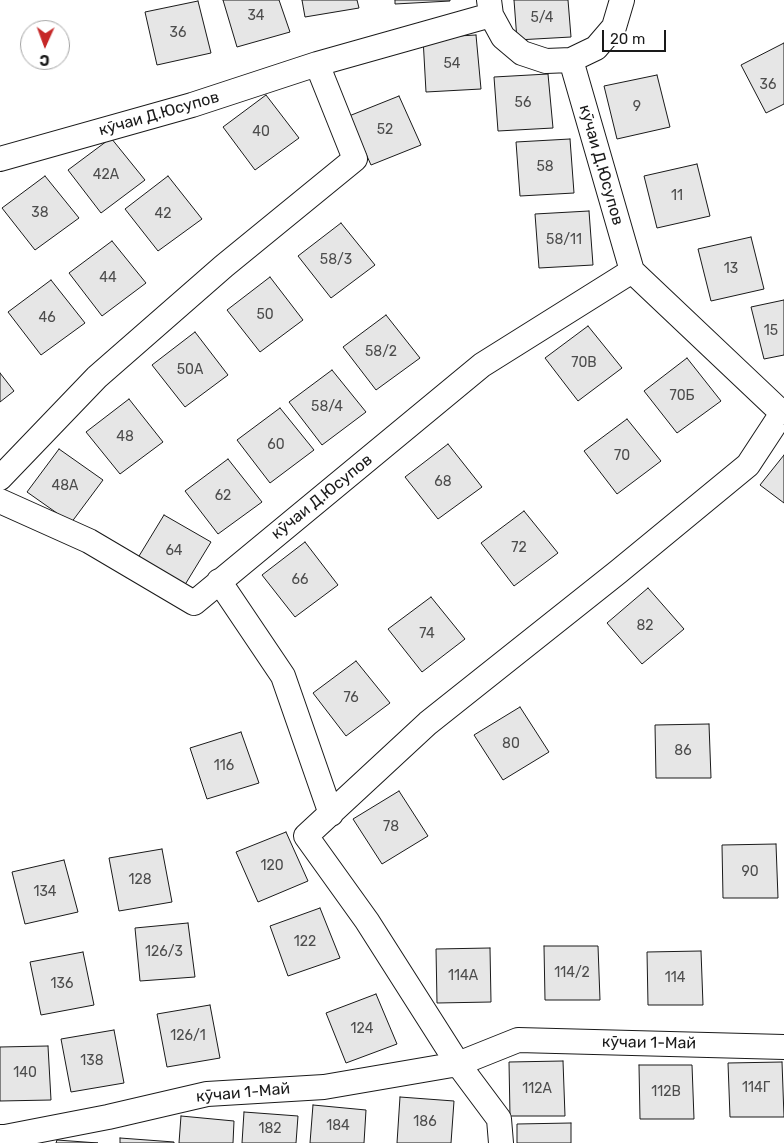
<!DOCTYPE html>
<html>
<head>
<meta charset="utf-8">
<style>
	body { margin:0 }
	#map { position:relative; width:784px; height:1143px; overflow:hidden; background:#fff; font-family:Rubik,sans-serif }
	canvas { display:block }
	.north { position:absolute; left:20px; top:20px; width:50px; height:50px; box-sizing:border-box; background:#fff; border:1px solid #a3a3a3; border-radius:50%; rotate:182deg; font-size:14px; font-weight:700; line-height:20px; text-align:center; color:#1a1a1a }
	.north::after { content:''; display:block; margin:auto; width:18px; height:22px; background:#c62828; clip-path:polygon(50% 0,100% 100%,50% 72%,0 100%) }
	.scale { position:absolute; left:602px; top:30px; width:64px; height:22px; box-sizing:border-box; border:2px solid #1a1a1a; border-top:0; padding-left:6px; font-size:15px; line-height:18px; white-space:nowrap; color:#1a1a1a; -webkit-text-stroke:4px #fff; paint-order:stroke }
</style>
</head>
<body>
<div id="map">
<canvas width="784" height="1143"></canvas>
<div class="north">С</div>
<div class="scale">20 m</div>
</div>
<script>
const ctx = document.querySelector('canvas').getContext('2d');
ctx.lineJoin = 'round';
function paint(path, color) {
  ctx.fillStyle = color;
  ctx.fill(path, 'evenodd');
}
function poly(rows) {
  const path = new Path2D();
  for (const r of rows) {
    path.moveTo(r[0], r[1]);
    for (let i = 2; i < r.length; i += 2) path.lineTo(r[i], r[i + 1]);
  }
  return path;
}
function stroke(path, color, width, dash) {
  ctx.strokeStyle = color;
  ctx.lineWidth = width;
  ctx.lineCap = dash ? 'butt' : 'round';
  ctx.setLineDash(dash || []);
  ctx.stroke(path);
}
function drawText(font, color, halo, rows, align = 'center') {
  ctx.font = font + ' Rubik,sans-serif';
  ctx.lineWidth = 4;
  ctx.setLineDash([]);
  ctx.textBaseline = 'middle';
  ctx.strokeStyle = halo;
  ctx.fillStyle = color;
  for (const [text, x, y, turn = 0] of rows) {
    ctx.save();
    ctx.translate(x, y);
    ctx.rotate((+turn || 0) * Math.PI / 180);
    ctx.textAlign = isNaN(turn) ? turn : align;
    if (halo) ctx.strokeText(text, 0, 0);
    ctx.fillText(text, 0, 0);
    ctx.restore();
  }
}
const building = poly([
	[223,0,279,0,290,32,237,47,223,0],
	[302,0,357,0,359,8,305,17,302,0],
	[395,0,450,0,450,1,395,4,395,0],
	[514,0,568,0,571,37,517,40,514,0],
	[198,1,211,53,157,65,145,12,198,1],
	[476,35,481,89,426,92,423,38,476,35],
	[784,43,784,104,766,113,741,65,784,43],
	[548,74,553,128,498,131,494,77,548,74],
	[657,75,670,127,617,139,604,86,657,75],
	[266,95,299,138,255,170,223,127,266,95],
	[399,96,421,145,371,165,349,116,399,96],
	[111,138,145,180,101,213,68,170,111,138],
	[570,139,574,193,520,196,516,142,570,139],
	[697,164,710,216,657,228,644,176,697,164],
	[45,176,79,218,35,250,2,208,45,176],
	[168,176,202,219,158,251,125,209,168,176],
	[589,211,593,265,539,268,535,214,589,211],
	[341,223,375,265,331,298,298,256,341,223],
	[751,237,764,289,711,301,698,249,751,237],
	[112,241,146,283,102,316,69,273,112,241],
	[270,277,303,320,260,352,227,310,270,277],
	[51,280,85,323,41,355,8,312,51,280],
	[784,300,784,355,764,359,751,307,784,300],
	[386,315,420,358,376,390,343,347,386,315],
	[588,326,622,368,578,401,545,358,588,326],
	[195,332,228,375,185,407,152,365,195,332],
	[687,358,721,401,677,433,644,391,687,358],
	[332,370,366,412,322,445,289,402,332,370],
	[0,373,14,391,0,402,0,373],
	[129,399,163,442,120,474,86,432,129,399],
	[280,408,314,450,270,483,237,440,280,408],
	[627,419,661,461,617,494,584,451,627,419],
	[448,444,482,487,438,519,405,477,448,444],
	[59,449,103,480,71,523,27,492,59,449],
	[784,455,784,503,760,485,784,455],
	[228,459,262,502,218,534,185,491,228,459],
	[524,511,558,553,514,586,481,543,524,511],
	[164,515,211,542,183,588,136,561,164,515],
	[305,542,338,585,295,617,262,575,305,542],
	[648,588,684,629,642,664,607,623,648,588],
	[431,597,465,639,422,672,388,629,431,597],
	[356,661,390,703,346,736,313,693,356,661],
	[520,707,549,752,503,780,474,735,520,707],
	[709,724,711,778,656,778,655,725,709,724],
	[241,732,259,783,207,799,190,748,241,732],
	[399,791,428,836,382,864,353,819,399,791],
	[286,832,308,881,258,902,236,852,286,832],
	[776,844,778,898,723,898,722,845,776,844],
	[162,849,172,902,119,911,109,858,162,849],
	[64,860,78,912,25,924,12,872,64,860],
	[320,908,340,958,288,976,270,926,320,908],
	[188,923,195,977,140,981,135,928,188,923],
	[544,946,598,946,600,1000,545,1000,544,946],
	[490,948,491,1002,437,1003,436,949,490,948],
	[701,951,703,1005,648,1005,647,952,701,951],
	[83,952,94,1005,41,1015,30,962,83,952],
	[376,994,397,1044,346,1063,326,1013,376,994],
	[210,1005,220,1058,167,1067,157,1014,210,1005],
	[114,1030,124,1083,71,1092,61,1039,114,1030],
	[48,1046,51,1100,0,1101,0,1047,48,1046],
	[563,1061,565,1116,510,1116,509,1062,563,1061],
	[782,1062,784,1117,730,1117,728,1063,782,1062],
	[639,1065,692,1065,694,1119,640,1119,639,1065],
	[400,1097,454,1101,451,1143,397,1143,400,1097],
	[313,1105,366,1110,364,1143,310,1143,313,1105],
	[244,1112,298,1116,296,1143,242,1143,244,1112],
	[181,1116,234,1121,233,1143,179,1143,181,1116],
	[571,1123,571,1143,517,1143,517,1124,571,1123],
	[120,1138,174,1142,174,1143,120,1143,120,1138],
	[57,1140,98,1143,56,1143,57,1140]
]);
paint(building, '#e6e6e6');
stroke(building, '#1a1a1a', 1);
const minor = poly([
	[489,0,491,15,503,37,522,53,546,61,571,60,596,48,614,27,622,0],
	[571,60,632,271,782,413],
	[0,159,192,105,317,64,491,15],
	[0,478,97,377,224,266,355,159,317,64],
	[0,501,89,541,194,603,482,365,632,271],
	[219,581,283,676,331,814],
	[0,1137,5,1137,108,1117,207,1094,324,1087,458,1064,518,1040,784,1047],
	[501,1143,499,1119,458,1064,367,921,306,836,428,723,618,572,748,465,784,410]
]);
stroke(minor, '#1a1a1a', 26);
stroke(minor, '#fff', 24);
drawText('14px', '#4d4d4d', null, [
	["34",256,16],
	["5/4",542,18],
	["36",178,33],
	["54",452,64],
	["36",768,85],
	["56",523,103],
	["9",637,107],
	["52",385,130],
	["40",261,132],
	["58",545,167],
	["42А",106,175],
	["11",677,196],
	["38",40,213],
	["42",163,214],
	["58/11",564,240],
	["58/3",336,260],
	["13",731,269],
	["44",108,278],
	["50",265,315],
	["46",47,318],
	["15",771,331],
	["58/2",381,352],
	["70В",584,363],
	["50А",190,370],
	["70Б",682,396],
	["58/4",327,407],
	["48",125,437],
	["60",276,445],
	["70",622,456],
	["68",443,482],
	["48А",65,486],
	["62",223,496],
	["72",519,548],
	["64",174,551],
	["66",300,580],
	["82",645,626],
	["74",427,634],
	["76",351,698],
	["80",511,744],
	["86",683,751],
	["116",224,766],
	["78",391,827],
	["120",272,866],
	["90",750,872],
	["128",140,880],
	["134",45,892],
	["122",305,942],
	["126/3",164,952],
	["114/2",572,973],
	["114А",463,976],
	["114",675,978],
	["136",62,984],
	["124",362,1029],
	["126/1",188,1036],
	["138",92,1061],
	["140",25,1073],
	["114Г",756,1088],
	["112А",537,1089],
	["112В",666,1092],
	["186",425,1122],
	["184",338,1126],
	["182",270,1129]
]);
drawText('16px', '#1a1a1a', '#fff', [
	["кӯчаи Д.Юсупов",159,114,-16],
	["кӯчаи Д.Юсупов",601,165,74],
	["кӯчаи Д.Юсупов",322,497,-39],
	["кӯчаи 1-Май",649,1043,1],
	["кӯчаи 1-Май",243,1093,-5]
]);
</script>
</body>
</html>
